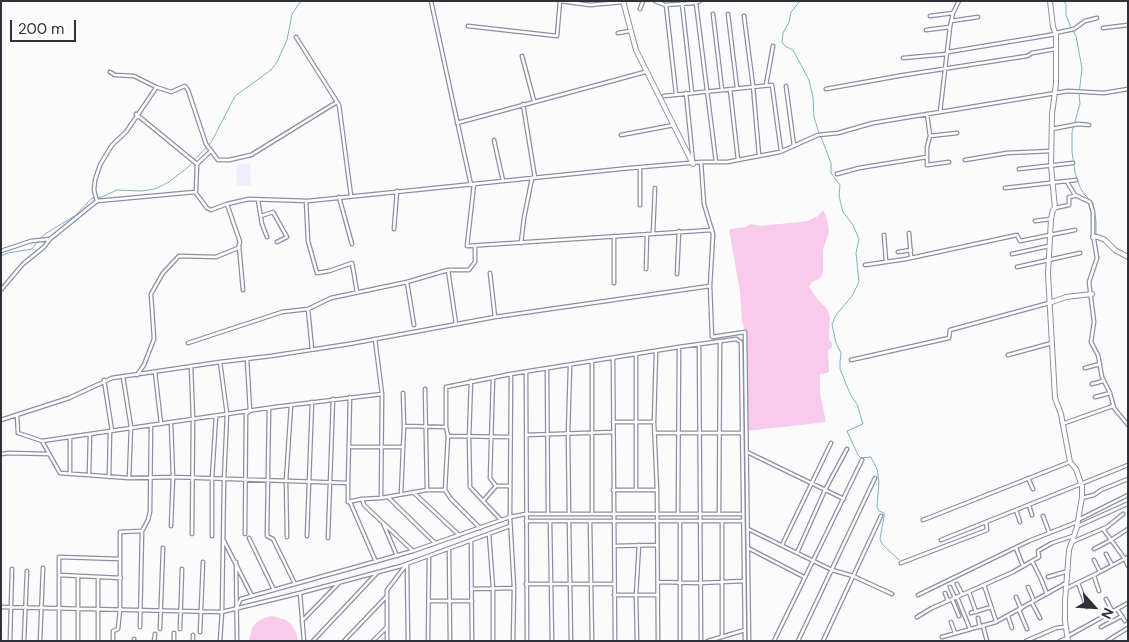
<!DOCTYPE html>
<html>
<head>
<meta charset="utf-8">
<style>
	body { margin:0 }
	#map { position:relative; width:1129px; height:642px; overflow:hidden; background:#fbfbfb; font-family:"DM Sans",sans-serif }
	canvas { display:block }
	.frame { position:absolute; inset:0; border:2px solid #2f3139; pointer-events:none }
	.north { position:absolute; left:1069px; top:582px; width:50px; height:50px; -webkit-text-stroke:4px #fff; paint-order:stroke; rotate:116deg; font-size:14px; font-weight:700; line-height:20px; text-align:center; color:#2f3139 }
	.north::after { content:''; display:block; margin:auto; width:18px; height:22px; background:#2f3139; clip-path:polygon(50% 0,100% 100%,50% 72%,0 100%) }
	.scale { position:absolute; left:10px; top:20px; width:66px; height:22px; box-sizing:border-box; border:2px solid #2f3139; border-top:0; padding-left:6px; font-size:15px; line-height:18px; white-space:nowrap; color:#2f3139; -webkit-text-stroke:4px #fff; paint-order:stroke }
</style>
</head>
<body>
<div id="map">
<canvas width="1129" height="642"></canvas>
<div class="frame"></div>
<div class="north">N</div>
<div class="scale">200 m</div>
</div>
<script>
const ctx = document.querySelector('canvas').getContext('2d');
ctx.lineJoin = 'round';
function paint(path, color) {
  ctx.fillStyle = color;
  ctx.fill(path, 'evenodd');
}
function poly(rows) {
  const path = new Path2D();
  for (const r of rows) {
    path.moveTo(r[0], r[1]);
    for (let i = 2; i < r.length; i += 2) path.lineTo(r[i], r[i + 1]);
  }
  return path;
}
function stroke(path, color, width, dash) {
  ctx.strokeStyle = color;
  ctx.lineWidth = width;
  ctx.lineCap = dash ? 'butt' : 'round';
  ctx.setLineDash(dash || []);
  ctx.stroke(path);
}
paint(poly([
	[236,164,250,164,251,185,237,186]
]), '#eceffb');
paint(poly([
	[823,210,827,219,829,232,823,250,823,272,821,278,812,282,809,287,818,300,828,310,830,317,829,339,832,343,832,348,828,350,829,371,827,373,820,374,820,393,826,422,747,431,745,332,742,321,740,292,729,229,746,227,750,224,761,226,808,221,818,216],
	[272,616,286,620,292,625,296,632,298,641,249,641,252,628,257,622,264,618]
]), '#f8cbec');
stroke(poly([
	[800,1,791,12,789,22,783,33,782,42,785,46,793,50,809,80,813,97,814,117,819,133],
	[1063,1,1066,4,1066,15,1071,28],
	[1073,31,1076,36,1082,68,1079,94,1080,104,1072,132,1072,152,1075,173,1080,187,1084,194,1093,203,1096,221,1096,235],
	[821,137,831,163,831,173,840,185,839,196,843,212,853,225,859,239,856,253,859,282,852,296,836,315,832,324,836,343,841,353,840,362,840,369,851,396,857,404,863,424,847,431,858,455,861,458,871,457,877,469,879,481,877,507,879,511,884,513,884,517,880,539,883,545,899,560],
	[41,239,45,234,76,215,92,198,102,197,117,190,141,191,155,189,169,182,188,167,212,141,235,96,271,70,277,62,287,40,292,14,301,1],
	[1096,244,1098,258,1096,264],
	[1,256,8,253,32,249,38,241],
	[1090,285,1092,298],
	[1092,341,1099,354,1101,363]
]), '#78b4c7', 1);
const street = poly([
	[431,1,471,185],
	[560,1,590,5,623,2],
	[655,1,665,5,694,3,700,1],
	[682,3,692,93],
	[696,3,716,162],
	[666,5,676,94],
	[640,9,643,1],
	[713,14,722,90],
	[728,14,737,88],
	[744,16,753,86,759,155],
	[930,16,953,13],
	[951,21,978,17],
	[468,26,557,36,560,1],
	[1103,28,1128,25],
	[926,30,950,27],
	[618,33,630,31],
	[1055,33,1074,29,1085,21,1097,18],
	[296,37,339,105,351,196],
	[948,52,1056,34],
	[522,56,534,101],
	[903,58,947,54],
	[110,72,115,75,134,76,156,87,171,92,185,86,188,90,206,144,218,160,229,160,251,155,337,102],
	[766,85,773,46],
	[786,86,794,146],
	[730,89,738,160],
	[826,89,904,75,1027,56,1032,53,1055,49],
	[686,93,693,162],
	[664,96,772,85,781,151],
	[523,104,535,178],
	[940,112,950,27,953,13,959,1],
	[136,114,197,164],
	[927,114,930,136,927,147,927,165,949,162],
	[457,123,645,72],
	[1052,129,1078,124,1089,125],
	[621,135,674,125],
	[930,136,957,133],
	[494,140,503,181],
	[965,160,1007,153,1051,151],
	[701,162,704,204,713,234,710,286,712,337,745,332,749,641],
	[1019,169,1073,163],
	[837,174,859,168,927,157],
	[1067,182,1075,195,1090,202,1093,212,1093,234,1097,258,1089,282,1094,322,1091,342,1098,355,1102,377,1110,393,1114,408,1128,425],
	[474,184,467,246,712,230],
	[1005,188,1076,180],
	[196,191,197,164,211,151],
	[339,197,352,244],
	[258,200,262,224,267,237],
	[97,201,94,190,95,180,100,165,112,145,126,132,156,88],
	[306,201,308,241,317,273,329,271,352,263,357,292],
	[640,205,640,168],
	[1055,208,1069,205,1069,197,1075,196],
	[261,216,273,212,287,237,277,242],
	[1035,221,1051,219],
	[394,229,397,191],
	[653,233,655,188],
	[909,233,911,258],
	[884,235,886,261],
	[521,243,524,218,532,178],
	[239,246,243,290],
	[1,251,31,241,50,239,97,201,195,192,207,208,211,210,227,204],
	[898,252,911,250],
	[1012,254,1049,246],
	[865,265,906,259,1017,235,1020,241,1075,230],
	[1017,267,1080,253],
	[646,269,647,234],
	[448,270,456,324],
	[490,273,495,317],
	[677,274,679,231],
	[407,282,414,325],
	[614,283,614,236],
	[1,290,23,264,44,247,50,239],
	[308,309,312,349],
	[188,343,282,312,308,309,331,298,407,282,448,270,469,270,475,262,475,246],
	[699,345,701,641],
	[656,352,654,422,657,490,658,641],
	[636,355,636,490],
	[1008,355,1052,343],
	[613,359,615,641],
	[851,360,949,338,950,330,1049,303],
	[592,362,592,513],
	[191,366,193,418,192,534],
	[1085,368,1100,364],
	[547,370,548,513],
	[155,372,161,424],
	[526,373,527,641],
	[137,375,144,365,154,339,151,294,163,273,179,256,216,257,238,248,240,242,227,204,249,199,308,201,630,168,701,162,727,162,780,152,818,135,838,133,873,123,1068,91,1104,93,1128,89],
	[511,375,510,517,514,588,513,641],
	[123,377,131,427,129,478],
	[493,378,490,478,496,486,510,486],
	[104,380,112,431],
	[471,381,469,437,470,487,501,520],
	[1092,384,1103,381],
	[425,389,427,490],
	[1095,397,1110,393],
	[269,408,267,536,273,539,295,584],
	[17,415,18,433,42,441,275,407,382,394],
	[1,420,69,398,112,378,220,362,271,356,349,344,495,317,710,286],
	[171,422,173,477,171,526],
	[613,422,654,422],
	[1062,424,1113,406],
	[404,426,446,427,448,436,510,437],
	[446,427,446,387,511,374,679,347,736,339,741,342,745,641],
	[655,433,742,433],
	[526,435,613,432],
	[448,436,445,490,451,499,480,528],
	[70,437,70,474],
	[42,441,60,473,129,478,173,477,348,483,348,502,362,499,364,505,413,551],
	[350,447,403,447],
	[747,452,844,499],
	[1,454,9,453,49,454],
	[89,475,90,434],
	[109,477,110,431],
	[1028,478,1033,489],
	[348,483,350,397],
	[613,490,657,490],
	[413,492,459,535],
	[401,494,404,426,403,393],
	[388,497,435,543],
	[381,498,427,490,445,490],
	[1082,498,1094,495,1101,490,1128,479],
	[363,499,381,498,382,394,375,339],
	[483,501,496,486],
	[350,502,376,562],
	[1029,505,1032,515],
	[1016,510,1020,522],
	[569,514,568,434,570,366],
	[678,514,679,347],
	[719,514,720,342],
	[1043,516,1049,532],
	[923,520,1070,462],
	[1078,520,1128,495],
	[526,521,743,521],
	[550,521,552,641],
	[569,521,571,641],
	[590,521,592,641],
	[722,521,722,637],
	[383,523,397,556],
	[1078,526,1127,504],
	[748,529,832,570,853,576,892,594],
	[1103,529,1125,559,1128,566],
	[245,534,246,414,250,411,247,359],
	[489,534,493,588,493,641],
	[212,536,212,478,216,416],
	[307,536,312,402],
	[287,537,286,481,291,405],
	[249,538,274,590],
	[328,538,333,399],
	[941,540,1128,465],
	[224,541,252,596],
	[471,541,472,641],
	[1072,542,1107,527,1123,514],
	[782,545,831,443],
	[614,546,657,545],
	[748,548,804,577],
	[1016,548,1023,566],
	[449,549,450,641],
	[1094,549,1111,540,1128,529],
	[797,553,825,490,847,449],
	[1106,554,1112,565],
	[1094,560,1100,572],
	[1032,561,1041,579,1047,594],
	[236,562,237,641],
	[901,563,987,530,986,522],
	[407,565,408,641],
	[59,575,121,578],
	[1094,576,1099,591],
	[78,577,78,641],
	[98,577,98,641],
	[1048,577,1068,571],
	[658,582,700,583,743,581],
	[1078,583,1087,607],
	[526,584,614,584],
	[957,584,962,594],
	[984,585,996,621],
	[950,587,955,598],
	[1028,587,1034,601],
	[1067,588,1098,573,1128,557],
	[471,589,514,588],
	[969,592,976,612],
	[300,593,304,641],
	[945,593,948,601],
	[614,595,658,595],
	[918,595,1029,541,1077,522],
	[957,597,970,629],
	[1016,597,1021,609],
	[952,599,959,616],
	[1106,599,1112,611],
	[429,601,472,601],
	[1032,603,1040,618],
	[1,607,222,612,300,593,401,566,510,526],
	[236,608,241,599,413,551,510,517,526,514,743,514],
	[1117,609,1125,621],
	[1019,610,1027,629],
	[971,613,991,607],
	[1008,616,1012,628],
	[917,617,932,608,1013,572,1039,557,1038,551,1052,543,1073,536],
	[978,618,980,627],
	[302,621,338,584],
	[951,622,955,633],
	[983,626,987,641],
	[140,627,142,531,148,520,150,512,151,425],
	[1101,627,1122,616],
	[160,629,163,548],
	[180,629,182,569],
	[200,632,203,562],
	[174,633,174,641],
	[193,635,193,641],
	[1068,636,1128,603],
	[942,637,996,622,1066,583],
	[134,639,134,641],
	[10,641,12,569],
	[24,641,27,571],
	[40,641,43,568],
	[59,641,59,557,120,559],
	[113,641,113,631,118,629,120,610,120,532,141,531],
	[154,641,155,634],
	[220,641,222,612,224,480,227,414,220,362],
	[313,641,377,573],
	[344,641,387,596],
	[373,641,387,627],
	[387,641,387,590,406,565],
	[428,641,429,556],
	[637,641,636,595,639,545],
	[680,641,680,521],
	[708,641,745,630],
	[774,641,862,460],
	[798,641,875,478],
	[823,641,881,516],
	[1026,641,1056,628,1065,627],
	[1060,641,1067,638],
	[1107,641,1128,628]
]);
const secondary = poly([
	[623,1,636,50,693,164],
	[1050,1,1053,27,1056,34,1056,84,1052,114,1051,166,1055,208,1053,210,1051,219,1048,274,1055,398,1061,414,1070,462,1076,469,1082,486,1082,497,1077,527,1069,550,1065,601,1065,621,1068,641],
	[1093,237,1098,237,1105,240,1115,250,1128,257],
	[1049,303,1066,297,1092,294]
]);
stroke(street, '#8c8fa4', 5);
stroke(secondary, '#8c8fa4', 6);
stroke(street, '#fff', 2.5);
stroke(secondary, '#fff', 4);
</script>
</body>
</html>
